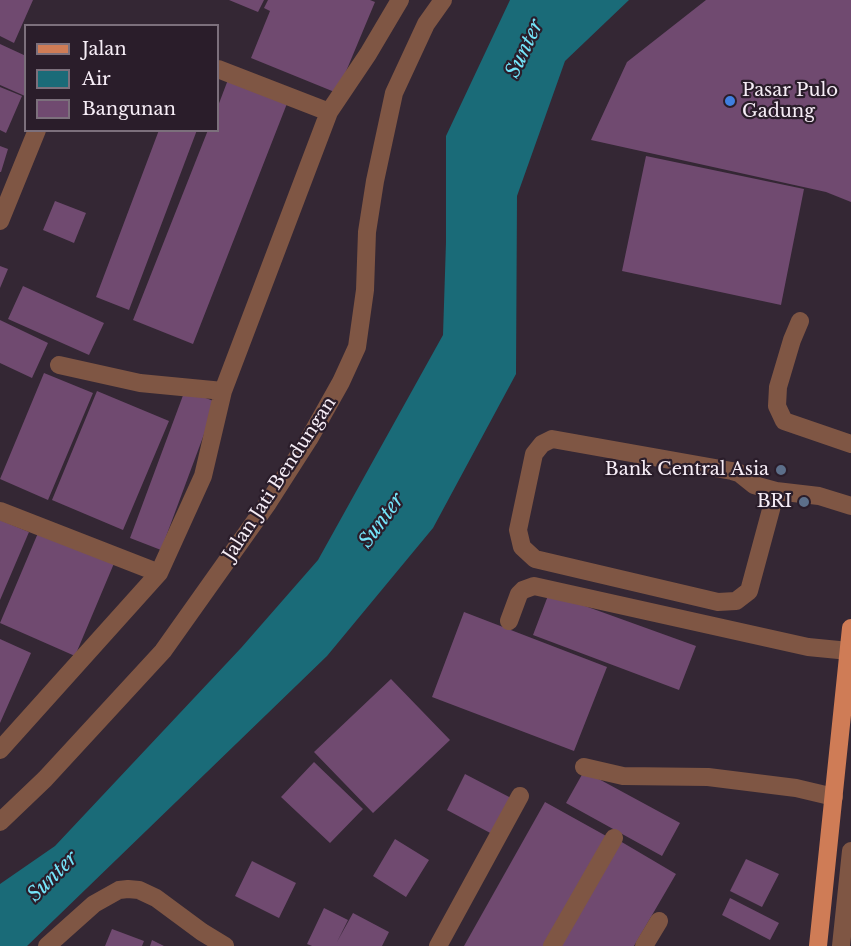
<!DOCTYPE html>
<html>
<head>
<meta charset="utf-8">
<style>
	body { margin:0 }
	#map { position:relative; width:851px; height:946px; overflow:hidden; background:#342734; font-family:"Libre Baskerville",serif }
	canvas { display:block }
	.legend { position:absolute; left:24px; top:24px; width:195px; height:108px; box-sizing:border-box; background:#2a1d2a; border:2px solid #7c707c; margin:0; padding:8px 10px; list-style:none; font-size:18px; color:#f6edf6 }
	.legend li { display:flex; align-items:center; gap:12px; height:30px }
	.legend b { width:30px; border:2px solid #7c707c }
</style>
</head>
<body>
<div id="map">
<canvas width="851" height="946"></canvas>
<ul class="legend">
<li><b style="height:8px;background:#cf7c56"></b>Jalan</li>
<li><b style="height:16px;background:#1a6b78"></b>Air</li>
<li><b style="height:16px;background:#704a70"></b>Bangunan</li>
</ul>
</div>
<script>
const ctx = document.querySelector('canvas').getContext('2d');
ctx.lineJoin = 'round';
function paint(path, color) {
  ctx.fillStyle = color;
  ctx.fill(path, 'evenodd');
}
function poly(rows) {
  const path = new Path2D();
  for (const r of rows) {
    path.moveTo(r[0], r[1]);
    for (let i = 2; i < r.length; i += 2) path.lineTo(r[i], r[i + 1]);
  }
  return path;
}
function stroke(path, color, width, dash) {
  ctx.strokeStyle = color;
  ctx.lineWidth = width;
  ctx.lineCap = dash ? 'butt' : 'round';
  ctx.setLineDash(dash || []);
  ctx.stroke(path);
}
function drawText(font, color, halo, rows, align = 'center') {
  ctx.font = font + ' "Libre Baskerville",serif';
  ctx.lineWidth = 4.5;
  ctx.setLineDash([]);
  ctx.textBaseline = 'middle';
  ctx.strokeStyle = halo;
  ctx.fillStyle = color;
  for (const [text, x, y, turn = 0] of rows) {
    ctx.save();
    ctx.translate(x, y);
    ctx.rotate((+turn || 0) * Math.PI / 180);
    ctx.textAlign = isNaN(turn) ? turn : align;
    if (halo) ctx.strokeText(text, 0, 0);
    ctx.fillText(text, 0, 0);
    ctx.restore();
  }
}
paint(poly([
	[510,0,629,0,565,61,517,196,516,374,433,528,327,656,27,946,0,946,0,884,55,846,241,648,318,560,443,335,446,242,446,136]
]), '#1a6b78');
paint(poly([
	[0,0,33,0,14,43,0,36],
	[229,0,264,0,258,12],
	[268,0,370,0,375,2,337,93,251,58,270,11,264,8],
	[706,0,851,0,851,202,826,192,591,140,627,62],
	[0,44,26,56,25,96,0,85],
	[229,77,288,101,193,344,133,320,208,130,218,130,218,106],
	[0,87,22,96,6,133,0,130],
	[159,130,197,130,129,310,96,297],
	[0,146,8,149,1,172,0,172],
	[646,156,804,189,781,305,622,271],
	[55,201,86,213,74,243,43,230],
	[0,266,8,269,0,288],
	[23,286,104,323,89,355,8,319],
	[0,320,48,343,32,378,0,363],
	[44,373,93,393,48,500,0,479],
	[185,390,216,402,161,550,130,538],
	[97,391,169,421,123,530,52,500],
	[0,520,29,532,0,600],
	[38,533,115,561,75,656,0,623],
	[549,593,696,646,679,690,533,635],
	[464,612,607,667,574,751,432,697],
	[0,639,31,653,0,723],
	[391,679,450,740,373,813,314,752],
	[314,762,363,809,330,843,281,797],
	[584,771,680,823,662,856,566,803],
	[465,774,513,799,494,835,447,810],
	[545,802,608,837,547,946,464,946],
	[395,839,429,860,406,897,373,876],
	[620,841,676,874,634,946,560,946],
	[746,859,779,874,762,907,730,891],
	[252,861,296,883,279,918,235,896],
	[730,898,779,923,770,940,722,915],
	[324,908,348,920,337,942,353,913,389,932,382,946,312,946,307,944],
	[112,929,144,941,142,946,105,946],
	[152,940,164,946,150,946]
]), '#704a70');
stroke(poly([
	[218,69,329,112],
	[0,221,37,130],
	[800,321,792,340,778,387,777,406,784,421,851,444],
	[59,365,140,383,223,391],
	[776,491,749,591,736,601,718,602,535,559,522,547,518,530,534,454,542,444,552,439,732,471,739,473,754,485,776,491,819,496,851,506],
	[0,511,159,573],
	[509,621,519,594,523,590,534,586,808,647,849,651],
	[0,750,159,573,203,476,223,391,329,112,368,54,400,0],
	[584,767,623,776,708,777,796,788,834,797],
	[0,822,45,779,163,651,268,503,309,439,341,382,357,347,365,290,367,232,375,181,394,93,426,24,443,0],
	[47,946,94,904,119,890,128,889,139,890,156,898,202,932,225,946],
	[438,946,520,796],
	[552,946,614,838],
	[644,946,659,921],
	[841,946,851,851]
]), '#7f5644', 18);
stroke(poly([
	[818,946,851,628]
]), '#cf7c56', 18);
for (const [x, y, r, color] of [
	[730,101,6,"#3f7fe0"],
	[781,470,6,"#5c6f8a"],
	[804,502,6,"#5c6f8a"]
]) {
  const dot = new Path2D();
  dot.arc(x, y, r, 0, 2 * Math.PI);
  ctx.fillStyle = color;
  ctx.fill(dot);
  stroke(dot, '#2a1d2a', 2);
}
drawText('18px', '#f6edf6', '#2a1d2a', [
	["Pasar Pulo",742,91,"left"],
	["Gadung",742,112,"left"],
	["Bank Central Asia",769,470],
	["BRI",792,502]
], 'right');
drawText('18px', '#f6edf6', '#2a1d2a', [
	["Jalan Jati Bendungan",280,479,-57]
]);
drawText('italic 20px', '#75e5fa', '#2a1d2a', [
	["Sunter",525,49,-65],
	["Sunter",382,521,-54],
	["Sunter",53,877,-45]
]);
</script>
</body>
</html>
